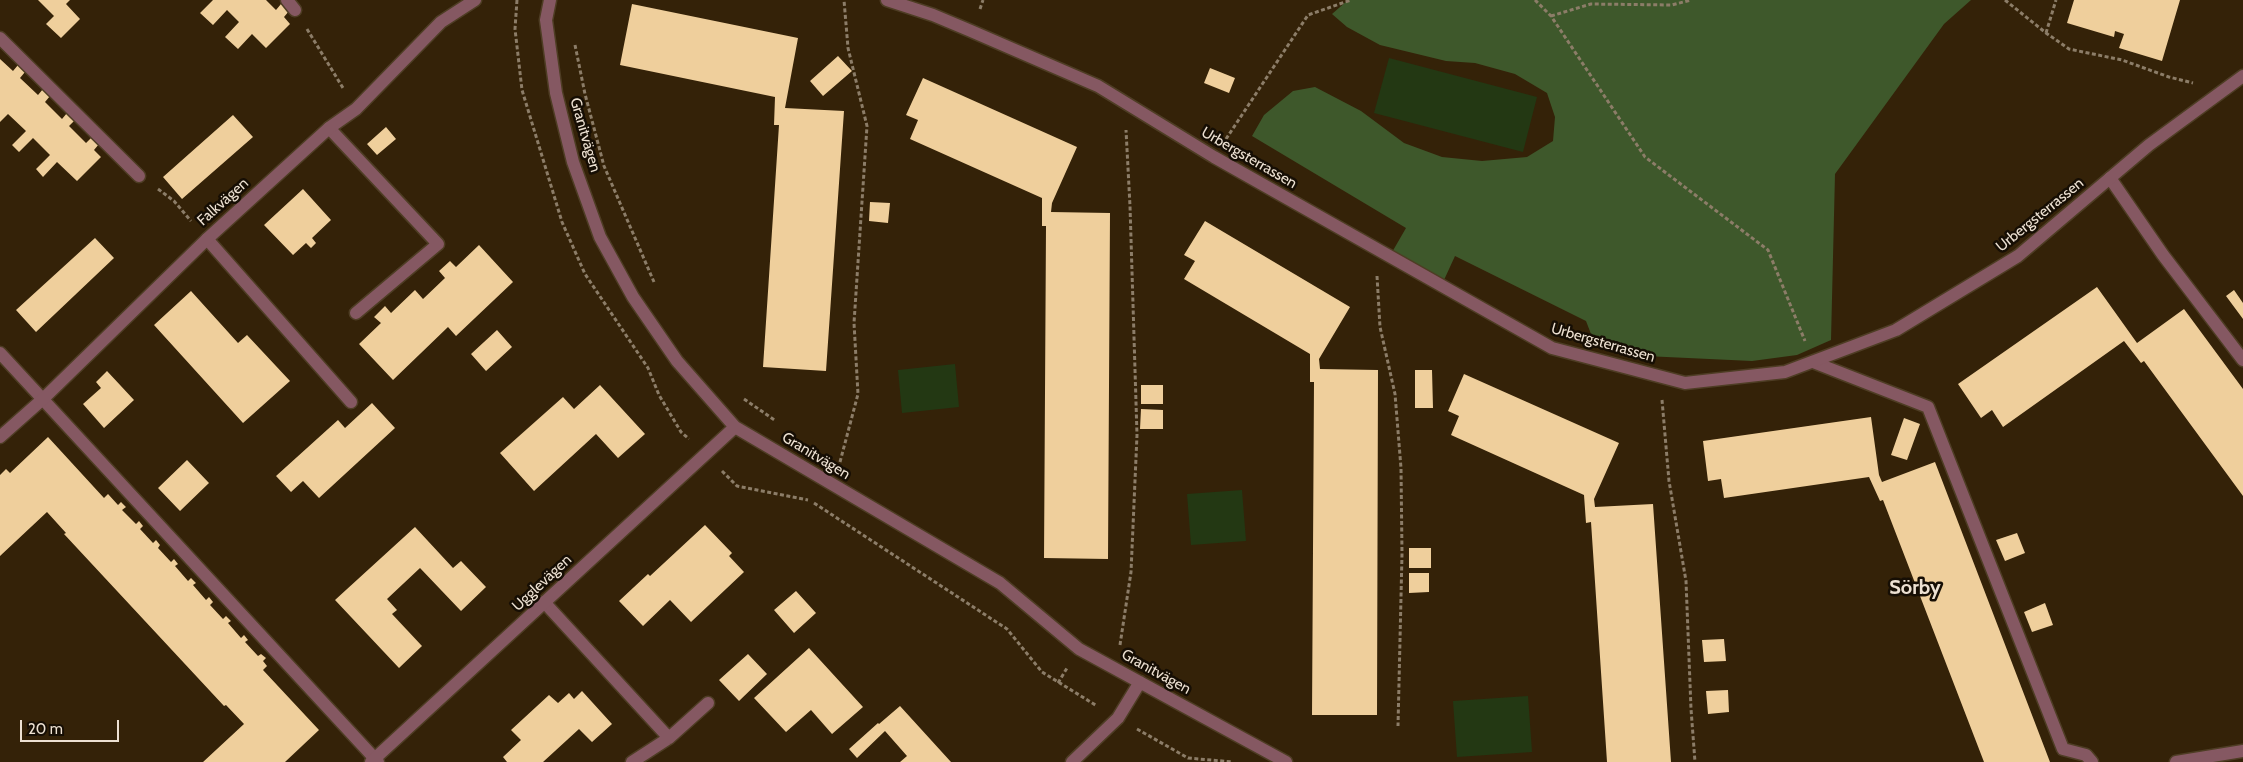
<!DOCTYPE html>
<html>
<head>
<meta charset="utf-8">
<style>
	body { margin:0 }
	#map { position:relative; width:2243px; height:762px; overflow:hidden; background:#342208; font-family:Cabin,sans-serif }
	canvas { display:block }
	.scale { position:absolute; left:20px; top:720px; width:99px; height:22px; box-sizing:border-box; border:2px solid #ede1d2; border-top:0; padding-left:6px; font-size:15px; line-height:18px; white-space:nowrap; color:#ede1d2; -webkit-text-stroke:4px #160e04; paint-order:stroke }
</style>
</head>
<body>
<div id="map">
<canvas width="2243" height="762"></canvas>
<div class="scale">20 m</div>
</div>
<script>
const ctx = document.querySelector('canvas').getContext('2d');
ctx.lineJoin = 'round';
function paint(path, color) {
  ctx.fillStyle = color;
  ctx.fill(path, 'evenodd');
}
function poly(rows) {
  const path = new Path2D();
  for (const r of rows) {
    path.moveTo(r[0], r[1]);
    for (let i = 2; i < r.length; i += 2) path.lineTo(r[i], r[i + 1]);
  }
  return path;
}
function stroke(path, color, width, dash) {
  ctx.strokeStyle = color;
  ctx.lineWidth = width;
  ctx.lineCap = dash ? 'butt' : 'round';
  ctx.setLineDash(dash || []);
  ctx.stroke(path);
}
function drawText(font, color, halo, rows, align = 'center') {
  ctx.font = font + ' Cabin,sans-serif';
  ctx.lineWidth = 5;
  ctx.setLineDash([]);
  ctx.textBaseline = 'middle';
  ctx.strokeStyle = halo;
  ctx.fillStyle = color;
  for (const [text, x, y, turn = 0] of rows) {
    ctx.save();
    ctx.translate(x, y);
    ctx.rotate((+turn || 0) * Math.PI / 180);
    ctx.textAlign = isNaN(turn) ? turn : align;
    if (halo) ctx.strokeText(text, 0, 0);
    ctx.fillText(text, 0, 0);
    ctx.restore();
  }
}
paint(poly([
	[1389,58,1537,97,1523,152,1374,113],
	[955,364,959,407,902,413,898,370],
	[1242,490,1246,541,1191,545,1187,494],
	[1528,696,1532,752,1457,757,1453,701]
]), '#233813');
paint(poly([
	[1348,0,1971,0,1944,24,1835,174,1831,340,1797,355,1752,361,1645,356,1602,349,1591,334,1586,321,1455,256,1444,280,1391,254,1406,228,1252,136,1264,115,1293,91,1315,87,1361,111,1404,143,1442,157,1482,161,1527,157,1553,141,1555,117,1547,93,1515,74,1475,63,1446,61,1380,45,1347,27,1332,14]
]), '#3e582b');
paint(poly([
	[38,0,70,0,66,4,80,19,61,38,46,24,54,16],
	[213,0,266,0,276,10,281,4,289,11,284,17,290,24,266,48,252,34,238,49,225,37,239,22,227,10,213,25,200,13],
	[2074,0,2180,0,2162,61,2119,48,2124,34,2115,31,2114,37,2067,23],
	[632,4,798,38,785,108,844,111,826,371,763,367,779,125,774,125,775,97,620,65],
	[838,56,852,71,823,96,810,81],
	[0,59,13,71,18,65,25,72,20,78,38,95,43,89,50,96,45,102,62,119,67,113,75,120,69,126,86,143,92,137,99,144,94,150,101,157,77,181,57,162,43,177,36,169,50,155,33,138,19,152,12,145,26,131,8,114,0,122],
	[1210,68,1235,78,1229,93,1204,83],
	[923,78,1077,147,1052,203,1051,212,1110,213,1108,559,1044,558,1046,226,1042,226,1042,198,910,139,918,120,906,115],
	[233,115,253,137,182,199,163,177],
	[386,127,396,139,377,155,367,144],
	[303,189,331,220,312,238,316,243,311,248,306,243,293,255,264,225],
	[870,202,890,203,888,223,869,221],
	[1205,221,1350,307,1319,359,1320,369,1378,370,1377,715,1312,715,1314,382,1310,382,1310,354,1184,279,1195,261,1184,255],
	[95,238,114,258,36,332,16,310],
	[479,245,513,282,456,336,448,327,393,380,359,344,381,323,374,317,385,306,391,313,415,290,423,299,445,278,439,271,450,261,456,267],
	[2097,287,2137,343,2184,309,2243,389,2243,496,2144,361,2141,363,2124,341,2003,427,1992,410,1981,418,1958,384],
	[2234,290,2243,303,2243,319,2226,296],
	[191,291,238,343,247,335,290,381,243,423,154,325],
	[497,330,512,347,486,371,471,354],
	[1415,370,1432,370,1433,408,1415,408],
	[107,371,134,400,104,428,83,404,101,388,96,382],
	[1464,374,1619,443,1594,499,1595,507,1653,504,1671,762,1607,762,1591,522,1586,523,1584,495,1451,435,1459,416,1448,411],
	[600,385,645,434,618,458,596,434,534,491,500,453,563,397,574,409],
	[1141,385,1163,385,1163,404,1141,404],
	[372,403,395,428,319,498,303,481,291,492,276,476,338,420,345,428],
	[1141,409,1163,410,1163,429,1140,429],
	[1871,417,1879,475,1882,482,1935,462,2050,762,1984,762,1883,500,1880,501,1869,477,1724,498,1721,479,1708,481,1703,441],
	[1904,418,1920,424,1907,460,1891,455],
	[48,437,104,498,108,494,118,505,121,502,126,507,122,510,136,524,139,521,143,526,140,529,153,543,156,540,160,545,158,548,171,562,174,559,178,564,175,566,188,581,191,578,196,583,193,585,206,600,209,597,213,602,210,605,223,619,226,616,231,621,228,623,241,638,244,635,248,640,245,642,258,656,261,654,266,658,263,661,267,666,263,670,319,730,285,762,203,762,244,724,226,705,224,706,64,534,66,533,47,512,0,556,0,475,6,469,10,473],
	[187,460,209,483,180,511,158,488],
	[705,525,732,553,729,556,744,572,691,622,670,600,643,626,619,601,648,574,650,576],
	[415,527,453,568,461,561,486,587,461,611,420,568,387,599,397,610,392,614,422,646,399,668,335,600],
	[2017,533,2025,553,2005,561,1996,540],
	[1409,548,1431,548,1431,568,1409,568],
	[1409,573,1429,573,1429,592,1409,593],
	[796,591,816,613,794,633,774,610],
	[2045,603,2053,625,2032,632,2024,612],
	[1724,639,1726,661,1704,662,1702,640],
	[809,648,863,707,832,734,811,710,786,732,754,698],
	[748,654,767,674,739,701,719,680],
	[1728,690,1729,712,1708,714,1706,691],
	[582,691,612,724,592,742,579,729,543,762,507,762,503,757,521,740,511,730,549,695,558,703,569,693,574,699],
	[900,706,951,762,900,762,907,756,885,731,857,758,849,749,878,723,879,724]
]), '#efcf9c');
const lane = poly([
	[287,0,295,10],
	[0,38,139,176],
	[329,128,438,244,356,313],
	[2110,178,2163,255,2243,360],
	[207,239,351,402],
	[0,353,378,762],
	[1813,362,1928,407,2063,749,2086,755,2092,762],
	[544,602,669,738],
	[632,762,669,738,708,703],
	[2176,762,2243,751]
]);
const street = poly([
	[550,0,546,20,556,93,573,162,600,237,633,297,677,361,735,427,1000,583,1079,649,1286,762],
	[887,0,933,15,971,31,1098,86,1214,157,1552,348,1685,383,1785,372,1896,330,2018,256,2149,145,2243,76],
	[0,437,44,398,207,239,329,128,356,109,441,22,475,0],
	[371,762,735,427],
	[1072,762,1118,718,1140,682]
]);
stroke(lane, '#4e3d24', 15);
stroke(street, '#4e3d24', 15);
stroke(poly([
	[517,0,515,29,522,90,562,222,585,274,648,368,659,395,681,432,689,439],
	[1535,0,1551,16,1645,157,1768,250,1805,341],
	[2005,0,2046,33,2069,49,2122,60,2169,77,2193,83],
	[980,9,983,0],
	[1551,16,1591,4,1672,5,1691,0],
	[307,29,343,88],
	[2046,33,2056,0],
	[575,45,585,94,604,166,654,282],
	[1226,139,1308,15,1351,0],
	[158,189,174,201,191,221],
	[1377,276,1380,327,1395,394,1401,468,1402,554,1398,726],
	[744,399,776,421],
	[1662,400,1669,481,1686,581,1691,709,1695,762],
	[840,462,858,394,854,323,867,126,848,48,844,0],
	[722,471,737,486,808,500],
	[814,503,1007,629,1042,672,1097,706],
	[1120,645,1131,572,1137,435,1130,206,1126,130],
	[1058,683,1067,668],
	[1137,729,1188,758,1233,762]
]), '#8c7d68', 3, [4, 2.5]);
stroke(lane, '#855862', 12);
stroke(street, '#855862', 12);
drawText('15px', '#ede1d2', '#160e04', [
	["Granitvägen",585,135,74],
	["Urbergsterrassen",1249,158,30],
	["Falkvägen",223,202,-42],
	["Urbergsterrassen",2040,215,-39],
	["Urbergsterrassen",1603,343,16],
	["Granitvägen",816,456,31],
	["Ugglevägen",542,583,-43],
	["Granitvägen",1156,672,29]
]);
drawText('bold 20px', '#ede1d2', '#160e04', [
	["Sörby",1915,588]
]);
</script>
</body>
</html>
